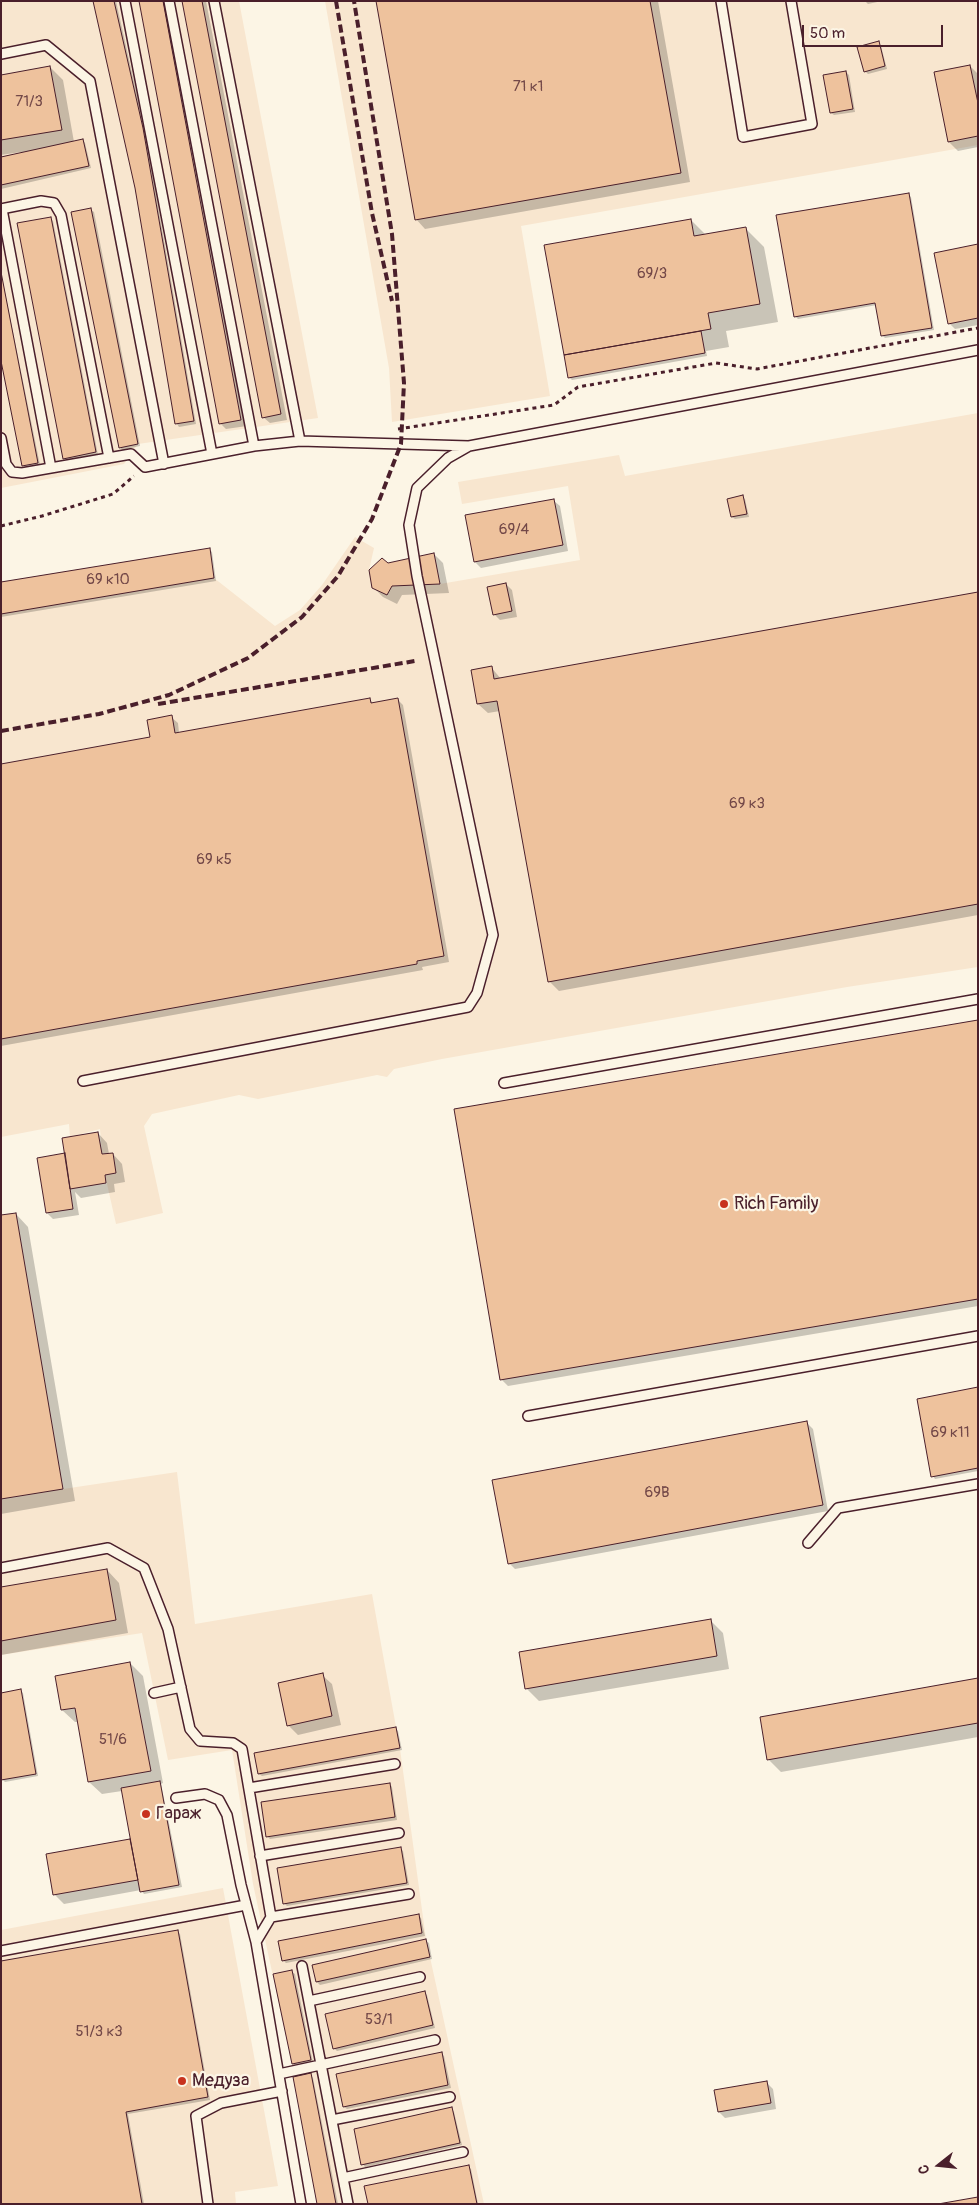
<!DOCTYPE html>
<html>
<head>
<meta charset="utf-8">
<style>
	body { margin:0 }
	#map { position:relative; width:979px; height:2205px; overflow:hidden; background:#fcf5e5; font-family:Pangolin,sans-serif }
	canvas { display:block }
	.frame { position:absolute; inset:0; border:2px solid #4a1f2b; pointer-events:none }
	.north { position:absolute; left:914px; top:2140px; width:50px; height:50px; -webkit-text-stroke:4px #fcf5e5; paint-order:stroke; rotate:254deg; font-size:14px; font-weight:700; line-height:20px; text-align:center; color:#4a1f2b }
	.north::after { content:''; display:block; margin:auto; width:18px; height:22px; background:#4a1f2b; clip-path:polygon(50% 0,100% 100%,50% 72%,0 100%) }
	.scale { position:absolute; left:802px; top:25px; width:141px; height:22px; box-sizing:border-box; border:2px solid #4a1f2b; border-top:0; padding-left:6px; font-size:15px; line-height:18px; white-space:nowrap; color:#4a1f2b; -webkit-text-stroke:4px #fcf5e5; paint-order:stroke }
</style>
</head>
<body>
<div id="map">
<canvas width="979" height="2205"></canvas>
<div class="frame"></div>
<div class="north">С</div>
<div class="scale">50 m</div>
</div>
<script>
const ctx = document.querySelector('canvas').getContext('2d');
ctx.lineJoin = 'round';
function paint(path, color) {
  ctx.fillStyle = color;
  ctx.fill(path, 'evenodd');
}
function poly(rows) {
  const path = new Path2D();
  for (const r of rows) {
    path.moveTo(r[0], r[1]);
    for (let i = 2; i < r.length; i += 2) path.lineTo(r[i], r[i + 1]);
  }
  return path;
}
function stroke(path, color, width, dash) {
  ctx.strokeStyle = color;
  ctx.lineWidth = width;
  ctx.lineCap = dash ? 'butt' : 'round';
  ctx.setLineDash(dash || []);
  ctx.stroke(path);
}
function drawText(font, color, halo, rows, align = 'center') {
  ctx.font = font + ' Pangolin,sans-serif';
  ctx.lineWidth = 4.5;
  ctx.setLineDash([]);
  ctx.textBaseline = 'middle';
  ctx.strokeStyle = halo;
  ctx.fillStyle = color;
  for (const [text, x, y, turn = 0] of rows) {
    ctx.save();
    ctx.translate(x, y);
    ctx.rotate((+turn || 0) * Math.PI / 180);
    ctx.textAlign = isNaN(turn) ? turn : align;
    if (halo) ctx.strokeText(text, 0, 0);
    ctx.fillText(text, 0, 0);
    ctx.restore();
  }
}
paint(poly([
	[1,1,239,1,318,418,138,444,124,464,1,488],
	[325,1,978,1,978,145,521,226,550,396,392,422,389,368],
	[978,413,978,967,847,987,442,1059,394,1069,387,1077,377,1075,258,1099,239,1095,152,1114,144,1126,163,1213,116,1224,105,1175,116,1173,113,1153,102,1154,100,1129,70,1137,69,1124,1,1137,1,1039,417,964,398,698,371,703,369,698,175,733,171,716,147,720,150,737,1,764,1,582,210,548,214,578,275,626,300,610,322,585,355,537,374,548,369,570,387,595,392,586,440,584,580,560,568,486,462,504,458,482,619,455,625,476],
	[177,1472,195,1624,372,1594,400,1749,426,1939,484,2204,317,2204,292,2064,253,1884,232,1750,168,1760,142,1633,1,1655,1,1500,63,1489],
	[223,1888,278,2186,235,2192,236,2204,1,2204,1,1930]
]), '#f8e6cf');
paint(poly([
	[95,1,116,1,145,131,196,424,179,427,177,424,136,187],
	[141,1,167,1,247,426,226,429,220,423],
	[183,1,206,1,287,420,270,423,263,417],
	[377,1,658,1,690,182,425,229,416,219],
	[865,1,882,1,868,4],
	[878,43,881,46,887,69,868,74,865,71],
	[970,66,978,74,978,147,958,151,949,142],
	[50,67,63,80,74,142,83,140,85,143,91,168,1,189,1,158,21,154,21,152,1,155,1,76],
	[846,72,849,75,855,112,834,115,831,113],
	[908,194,911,197,934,330,885,338,882,335,877,305,798,319,795,316],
	[91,210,94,212,140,446,122,450,120,447],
	[50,218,53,221,98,455,67,461,64,458],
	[691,220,706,235,745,228,764,247,778,322,726,331,729,347,706,351,707,356,572,380,569,377,545,246],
	[978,245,978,325,955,329,949,323],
	[1,273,40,465,26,468,23,465,1,355],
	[742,497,745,499,749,517,735,519,732,517],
	[553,500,560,506,568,551,481,568,475,562],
	[209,549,212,552,216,581,1,617,1,584],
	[434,554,443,563,449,593,402,595,397,604,383,597,373,587,387,565],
	[506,584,512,590,517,617,500,620,494,614],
	[978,593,978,915,559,991,549,981,500,711,488,713,478,704,491,667,501,679],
	[369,699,373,703,397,699,403,705,449,962,422,967,423,970,1,1046,1,765,151,738,171,717,178,723,179,733],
	[978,1021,978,1306,508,1386,502,1380,455,1110],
	[98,1133,107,1143,109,1154,113,1154,122,1164,125,1182,114,1184,115,1192,81,1198,75,1192,79,1215,53,1219,47,1213],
	[16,1214,28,1227,75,1501,1,1514,1,1217],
	[978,1388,978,1471,935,1479,933,1476],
	[807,1423,813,1429,828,1511,515,1569,509,1563],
	[107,1570,119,1583,128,1633,1,1655,1,1589],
	[710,1620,723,1633,729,1669,539,1701,527,1689],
	[130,1663,143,1676,163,1783,161,1784,182,1887,144,1894,141,1890,64,1904,54,1894,47,1855,131,1840,122,1791,102,1794,89,1782,78,1722,75,1722,62,1710],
	[322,1675,332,1684,341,1725,298,1735,288,1725],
	[978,1680,978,1737,781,1772,768,1759],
	[20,1690,23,1693,38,1776,5,1782,2,1779],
	[395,1728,398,1731,402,1750,262,1776,259,1774],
	[390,1784,392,1787,397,1820,270,1839,267,1836],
	[400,1848,403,1851,409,1885,287,1906,284,1903],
	[418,1915,421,1918,425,1936,286,1963,283,1960],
	[177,1931,180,1934,210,2100,128,2114,144,2204,1,2204],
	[426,1941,429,1943,432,1959,320,1985,317,1982,314,1966],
	[292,1972,295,1974,313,2063,295,2066,293,2064],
	[424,1992,427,1995,435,2028,337,2051,334,2048],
	[441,2053,444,2056,451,2088,347,2109,344,2107],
	[311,2075,313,2078,338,2204,318,2204],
	[767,2083,773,2089,776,2109,725,2118,719,2112],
	[452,2109,454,2112,462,2145,365,2167,363,2164],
	[468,2167,471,2169,478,2204,369,2204]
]), '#0003');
const building = poly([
	[93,1,114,1,143,128,194,421,175,424,135,188,93,1],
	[139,1,163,1,241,420,219,424,139,1],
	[182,1,202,1,281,414,262,418,182,1],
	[376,1,650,1,681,173,415,220,376,1],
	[879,41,885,66,864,72,857,47,879,41],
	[970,65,978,103,978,136,948,142,934,72,970,65],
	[50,66,62,130,1,140,1,75,50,66],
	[846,71,853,109,830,113,823,75,846,71],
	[83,139,89,166,1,185,1,157,83,139],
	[909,193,932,328,881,336,875,303,794,317,776,215,909,193],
	[91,208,138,444,119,448,71,212,91,208],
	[51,217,96,452,63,459,17,223,51,217],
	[691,219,694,236,746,227,760,304,708,313,711,329,564,355,544,245,691,219],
	[978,244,978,318,948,324,934,253,978,244],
	[1,272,38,463,22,466,1,361,1,272],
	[701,331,705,353,568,378,564,355,701,331],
	[743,495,747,514,731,517,727,499,743,495],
	[554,499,563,545,474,562,465,515,554,499],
	[210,548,214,578,1,614,1,582,210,548],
	[434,553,440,584,392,586,387,595,372,588,369,570,382,558,388,563,434,553],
	[506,583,512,611,493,615,487,587,506,583],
	[978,592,978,904,548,982,497,701,477,704,471,670,492,666,494,679,978,592],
	[370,698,371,703,398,698,444,956,417,961,417,964,1,1039,1,764,150,737,147,720,172,715,175,733,370,698],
	[978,1020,978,1299,500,1380,454,1109,978,1020],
	[98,1132,102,1154,113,1153,116,1173,105,1175,106,1183,70,1189,62,1138,98,1132],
	[65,1153,73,1209,46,1213,37,1158,65,1153],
	[16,1213,63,1489,1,1499,1,1215,16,1213],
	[978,1387,978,1468,931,1477,917,1399,978,1387],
	[807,1421,823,1505,508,1564,492,1480,807,1421],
	[107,1569,116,1620,1,1641,1,1587,107,1569],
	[711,1619,717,1656,525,1689,519,1652,711,1619],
	[130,1662,151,1771,88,1782,75,1708,61,1710,55,1676,130,1662],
	[323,1673,332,1716,287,1726,278,1683,323,1673],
	[978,1678,978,1723,767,1760,760,1717,978,1678],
	[21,1689,36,1774,1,1780,1,1693,21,1689],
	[396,1727,400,1748,258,1774,254,1753,396,1727],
	[160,1781,179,1885,140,1892,121,1788,160,1781],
	[390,1783,395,1817,266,1837,261,1802,390,1783],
	[130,1839,138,1880,53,1895,46,1854,130,1839],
	[401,1847,407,1883,283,1904,277,1868,401,1847],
	[419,1914,422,1933,282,1961,278,1941,419,1914],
	[178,1930,208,2097,126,2112,142,2204,1,2204,1,1961,178,1930],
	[426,1939,430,1957,316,1982,312,1965,426,1939],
	[292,1970,311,2060,292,2064,273,1974,292,1970],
	[425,1991,433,2025,333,2049,325,2014,425,1991],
	[442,2052,448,2085,343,2107,336,2074,442,2052],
	[311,2073,336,2204,317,2204,293,2077,311,2073],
	[767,2081,771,2103,718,2112,714,2090,767,2081],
	[452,2107,460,2143,361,2165,354,2129,452,2107],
	[469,2165,477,2204,368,2204,364,2186,469,2165],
	[978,2197,978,2204,938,2204,978,2197]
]);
paint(building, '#eec29d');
stroke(building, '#4a1f2b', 1);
const service = poly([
	[125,1,212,454],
	[169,1,254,446],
	[214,1,300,441],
	[721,1,743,137,812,124,791,1],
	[1,54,46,45,90,81,164,464],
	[1,209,41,201,54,203,61,215,109,458],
	[2,209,51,468],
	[1,438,6,464,12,472,22,473,131,454,145,467,254,446,300,441,469,446,978,350],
	[83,1081,468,1007,477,993,493,935,417,576,409,525,417,488,448,458,469,446],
	[504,1083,978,999],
	[528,1416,978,1336],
	[808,1543,838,1508,978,1484],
	[1,1568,108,1548,144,1568,168,1629,190,1729,200,1741,233,1743,242,1749,271,1917,256,1942,301,2204],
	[154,1693,181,1687],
	[249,1788,395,1764],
	[176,1798,205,1794,219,1800,227,1815,241,1885,256,1942],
	[260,1856,399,1833],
	[271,1917,409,1894],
	[1,1951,246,1905],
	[302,1966,348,2204],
	[309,2001,420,1977],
	[279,2074,435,2040],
	[332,2120,450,2097],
	[343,2178,463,2152],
	[208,2204,196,2116,221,2103,282,2091]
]);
stroke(service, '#4a1f2b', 12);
stroke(poly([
	[398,429,554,405,578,387,716,363,757,369,978,328],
	[1,526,42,516,113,494,134,476]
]), '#4a1f2b', 3, [4, 4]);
stroke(service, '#fcf5e5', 9);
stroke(poly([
	[336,1,372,213,392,301],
	[158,704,415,661],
	[1,731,99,714,169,695,248,658,302,617,338,576,372,519,401,444,404,383,392,234,354,1]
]), '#4a1f2b', 4, [8, 4]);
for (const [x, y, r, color] of [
	[724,1204,5,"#c8321e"],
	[146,1814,5,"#c8321e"],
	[182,2081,5,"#c8321e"]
]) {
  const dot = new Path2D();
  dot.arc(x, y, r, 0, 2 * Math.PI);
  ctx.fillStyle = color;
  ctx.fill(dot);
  stroke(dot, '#fcf5e5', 2);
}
drawText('15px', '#734848', null, [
	["71 к1",528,87],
	["71/3",29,102],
	["69/3",652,274],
	["69/4",514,530],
	["69 к10",108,580],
	["69 к3",747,804],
	["69 к5",214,860],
	["69 к11",950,1433],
	["69В",657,1493],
	["51/6",113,1740],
	["53/1",379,2020],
	["51/3 к3",99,2032]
]);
drawText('18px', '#4a1f2b', '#fcf5e5', [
	["Rich Family",734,1204],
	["Гараж",156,1814],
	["Медуза",192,2081]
], 'left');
</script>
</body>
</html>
